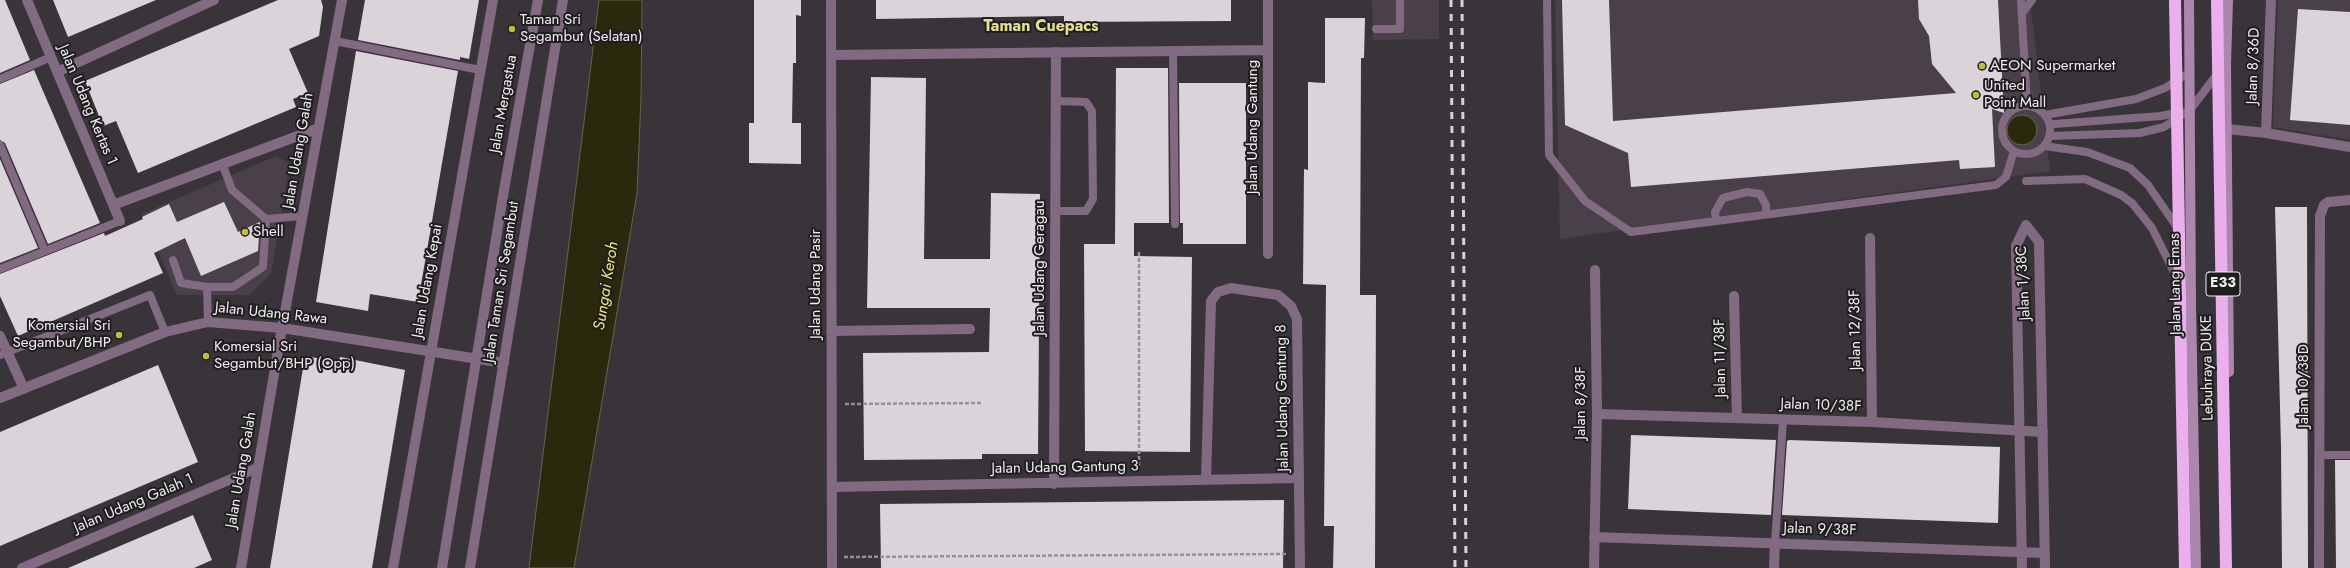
<!DOCTYPE html>
<html>
<head>
<meta charset="utf-8">
<style>
	body { margin:0 }
	canvas { display:block; background:#393439 }
</style>
</head>
<body>
<canvas width="2350" height="568"></canvas>
<script>
const ctx = document.querySelector('canvas').getContext('2d');
ctx.lineJoin = 'round';
function paint(path, color) {
  ctx.fillStyle = color;
  ctx.fill(path, 'evenodd');
}
function poly(rows) {
  const path = new Path2D();
  for (const r of rows) {
    if (r.length === 3) {
      path.moveTo(r[0] + r[2], r[1]);
      path.arc(r[0], r[1], r[2], 0, 2 * Math.PI);
      continue;
    }
    path.moveTo(r[0], r[1]);
    for (let i = 2; i < r.length; i += 2) path.lineTo(r[i], r[i + 1]);
  }
  return path;
}
function stroke(path, color, width, dash) {
  ctx.strokeStyle = color;
  ctx.lineWidth = width;
  ctx.lineCap = dash ? 'butt' : 'round';
  ctx.setLineDash(dash || []);
  ctx.stroke(path);
}
function drawText(font, color, halo, rows, align = 'center') {
  ctx.font = font + ' Jost,sans-serif';
  ctx.lineWidth = 4;
  ctx.setLineDash([]);
  ctx.textBaseline = 'middle';
  ctx.strokeStyle = halo;
  ctx.fillStyle = color;
  for (const [text, x, y, turn = 0] of rows) {
    ctx.save();
    ctx.translate(x, y);
    ctx.rotate((+turn || 0) * Math.PI / 180);
    ctx.textAlign = isNaN(turn) ? turn : align;
    if (halo) ctx.strokeText(text, 0, 0);
    ctx.fillText(text, 0, 0);
    ctx.restore();
  }
}
paint(poly([
	[1372,0,1439,0,1439,39,1373,40],
	[1555,0,2030,0,2050,171,1560,239],
	[2278,0,2350,0,2350,140,2273,127],
	[276,156,290,163,271,274,249,295,177,295,142,214]
]), '#494049');
const water = poly([
	[599,0,642,0,641,98,637,193,574,568,529,568,599,0],
	[2022,130,15]
]);
paint(water, '#2a280d');
stroke(water, '#656351', 1);
paint(poly([
	[0,0,5,0,30,60,0,73],
	[53,0,156,0,68,37],
	[278,0,321,0,323,7,319,36,289,49,308,93,293,99,296,107,138,173,116,121,103,126,85,81],
	[365,0,479,0,469,59,460,57,460,60,358,40],
	[754,0,801,0,801,16,796,15,796,63,793,63,792,123,801,123,801,164,749,163,749,123,754,123],
	[876,0,1231,0,1231,21,1064,22,1064,16,876,19],
	[1562,0,1609,0,1613,121,1956,93,1932,64,1929,36,1919,19,1918,0,1998,0,2004,113,1992,109,1995,167,1960,169,1959,160,1631,187,1628,153,1565,125],
	[2298,9,2350,12,2350,125,2290,120],
	[1325,18,1365,18,1364,58,1361,58,1360,295,1376,295,1375,568,1333,568,1334,526,1324,526,1326,285,1303,284,1304,169,1308,170,1308,82,1325,83],
	[356,51,458,71,418,302,370,294,368,311,316,302],
	[1116,68,1168,68,1169,223,1134,223,1134,256,1192,257,1190,452,1085,451,1084,244,1115,244],
	[34,70,100,223,48,244,5,143,0,140,0,84],
	[871,77,926,78,924,259,990,259,991,193,1040,194,1038,454,982,454,982,459,864,460,863,353,989,352,990,308,867,308],
	[1179,83,1246,83,1246,244,1183,244,1183,223,1180,223],
	[0,159,38,248,0,263],
	[224,202,238,232,260,222,258,251,201,276,185,238,154,253,163,273,18,336,0,296,0,274,104,233,105,236,143,219,142,217,169,204,177,222],
	[2275,207,2307,207,2308,568,2282,568,2281,447],
	[305,356,339,362,340,357,405,370,372,568,270,568],
	[158,365,198,462,0,546,0,432],
	[1631,435,1776,440,1771,515,1628,509],
	[1789,440,2000,447,1998,523,1782,515,1787,441],
	[2335,460,2350,460,2350,568,2336,568],
	[1284,500,1283,568,881,568,880,504],
	[193,515,212,560,194,568,68,568]
]), '#dad3da');
stroke(poly([
	[1139,252,1139,468],
	[845,404,983,403],
	[844,557,1287,554]
]), '#959195', 2.5, [4, 2]);
stroke(poly([
	[1547,0,1549,155,1585,201,1631,232,1996,185,2006,177,2014,151],
	[2021,0,2027,105],
	[2022,13,2032,0],
	[1376,29,1400,29,1400,0],
	[335,41,480,70],
	[1173,51,1175,224],
	[0,79,51,57],
	[2026,130,24],
	[2045,115,2136,99,2165,88,2190,72],
	[2054,124,2161,116,2181,112],
	[2049,136,2140,133,2164,127,2190,110,2218,73],
	[0,145,45,251],
	[2044,146,2087,152,2130,168,2148,185,2179,230],
	[222,163,232,190,266,219],
	[2026,181,2085,179,2121,195,2132,203,2152,228,2178,280],
	[1056,211,1086,211,1093,199,1092,111,1086,102,1056,101],
	[1716,221,1715,212,1723,198,1747,192,1760,194,1766,205,1766,214],
	[173,260,181,283,207,287,233,287,263,267,266,219,302,216],
	[0,269,120,221],
	[207,287,208,322],
	[0,355,150,295,165,332],
	[2319,455,2350,455],
	[1775,543,1783,420]
]), '#836a83', 8);
stroke(poly([
	[27,0,120,221],
	[831,0,832,568],
	[1268,0,1268,254],
	[831,55,1268,50],
	[57,72,214,0],
	[2227,129,2266,133,2350,147],
	[2266,133,2271,0],
	[113,205,319,128],
	[1870,238,1872,422],
	[1734,296,1737,418],
	[831,331,970,329],
	[0,336,24,389],
	[0,398,165,332,208,322,282,328,504,363],
	[1597,414,1872,422,2043,432],
	[1206,480,1211,301,1218,292,1231,288,1278,295,1291,306,1297,319,1300,568],
	[1054,484,1056,52],
	[832,487,1299,478],
	[1594,537,2045,553],
	[22,568,257,468],
	[241,568,280,339,342,0],
	[393,568,493,0],
	[1594,568,1597,414,1595,270],
	[1774,568,1775,543],
	[2022,568,2016,246,2026,225,2039,242,2045,568],
	[2319,568,2320,216,2324,205,2328,202,2350,200]
]), '#836a83', 10);
stroke(poly([
	[442,568,504,190,538,0],
	[470,568,563,0]
]), '#836a83', 10);
stroke(poly([
	[2189,0,2191,306,2196,568],
	[2228,0,2226,63,2229,372]
]), '#ad86ae', 10);
stroke(poly([
	[2182,410,2185,568]
]), '#ecafed', 12);
stroke(poly([
	[1451,0,1455,568],
	[1462,0,1466,568]
]), '#d6d2d6', 3, [7, 7]);
stroke(poly([
	[2175,0,2182,410],
	[2217,0,2226,568]
]), '#ecafed', 12);
for (const [x, y, r, color] of [
	[512,29,4,"#c3bd3e"],
	[1982,66,4,"#c3bd3e"],
	[1976,95,4,"#c3bd3e"],
	[245,232,4,"#c3bd3e"],
	[119,335,4,"#c3bd3e"],
	[206,356,4,"#c3bd3e"]
]) {
  const dot = new Path2D();
  dot.arc(x, y, r, 0, 2 * Math.PI);
  ctx.fillStyle = color;
  ctx.fill(dot);
  stroke(dot, '#1f1d1f', 1.5);
}
for (const [x, y, w] of [
	[2223,284,34]
]) {
  const box = new Path2D();
  box.roundRect(x - w / 2, y - 12, w, 24, 3);
  ctx.fillStyle = '#1f1d1f';
  ctx.fill(box);
  stroke(box, '#f0edf0', 1);
}
drawText('bold 14px', '#f0edf0', null, [
	["E33",2223,284]
]);
drawText('15px', '#f0edf0', '#1f1d1f', [
	["Taman Sri",520,20],
	["Segambut (Selatan)",520,37],
	["AEON Supermarket",1990,66],
	["United",1984,86],
	["Point Mall",1984,103],
	["Shell",253,232],
	["Komersial Sri",111,326,"right"],
	["Segambut/BHP",111,343,"right"],
	["Komersial Sri",214,347],
	["Segambut/BHP (Opp)",214,364]
], 'left');
drawText('15px', '#f0edf0', '#1f1d1f', [
	["Jalan 8/36D",2254,66,-88],
	["Jalan Mergastua",504,104,-80],
	["Jalan Udang Kertas 1",87,105,67],
	["Jalan Udang Gantung",1253,127,-90],
	["Jalan Udang Galah",299,151,-80],
	["Jalan Udang Geragau",1040,268,-90],
	["Jalan Udang Kepai",428,281,-80],
	["Jalan Taman Sri Segambut",502,282,-81],
	["Jalan 1/38C",2024,283,-93],
	["Jalan Udang Pasir",816,284,-90],
	["Jalan Lang Emas",2176,284,-91],
	["Jalan Udang Rawa",271,314,6],
	["Jalan 12/38F",1856,330,-91],
	["Jalan 11/38F",1721,358,-91],
	["Lebuhraya DUKE",2208,368,-91],
	["Jalan 10/38D",2304,386,-90],
	["Jalan Udang Gantung 8",1283,398,-91],
	["Jalan 8/38F",1581,403,-90],
	["Jalan 10/38F",1821,406,2],
	["Jalan Udang Gantung 3",1065,468,-1],
	["Jalan Udang Galah",242,470,-80],
	["Jalan Udang Galah 1",134,504,-23],
	["Jalan 9/38F",1820,530,2]
]);
drawText('bold 16px', '#e3e091', '#1f1d1f', [
	["Taman Cuepacs",1041,27]
]);
drawText('italic 16px', '#eee875', '#1f1d1f', [
	["Sungai Keroh",607,286,-81]
]);
</script>
</body>
</html>
